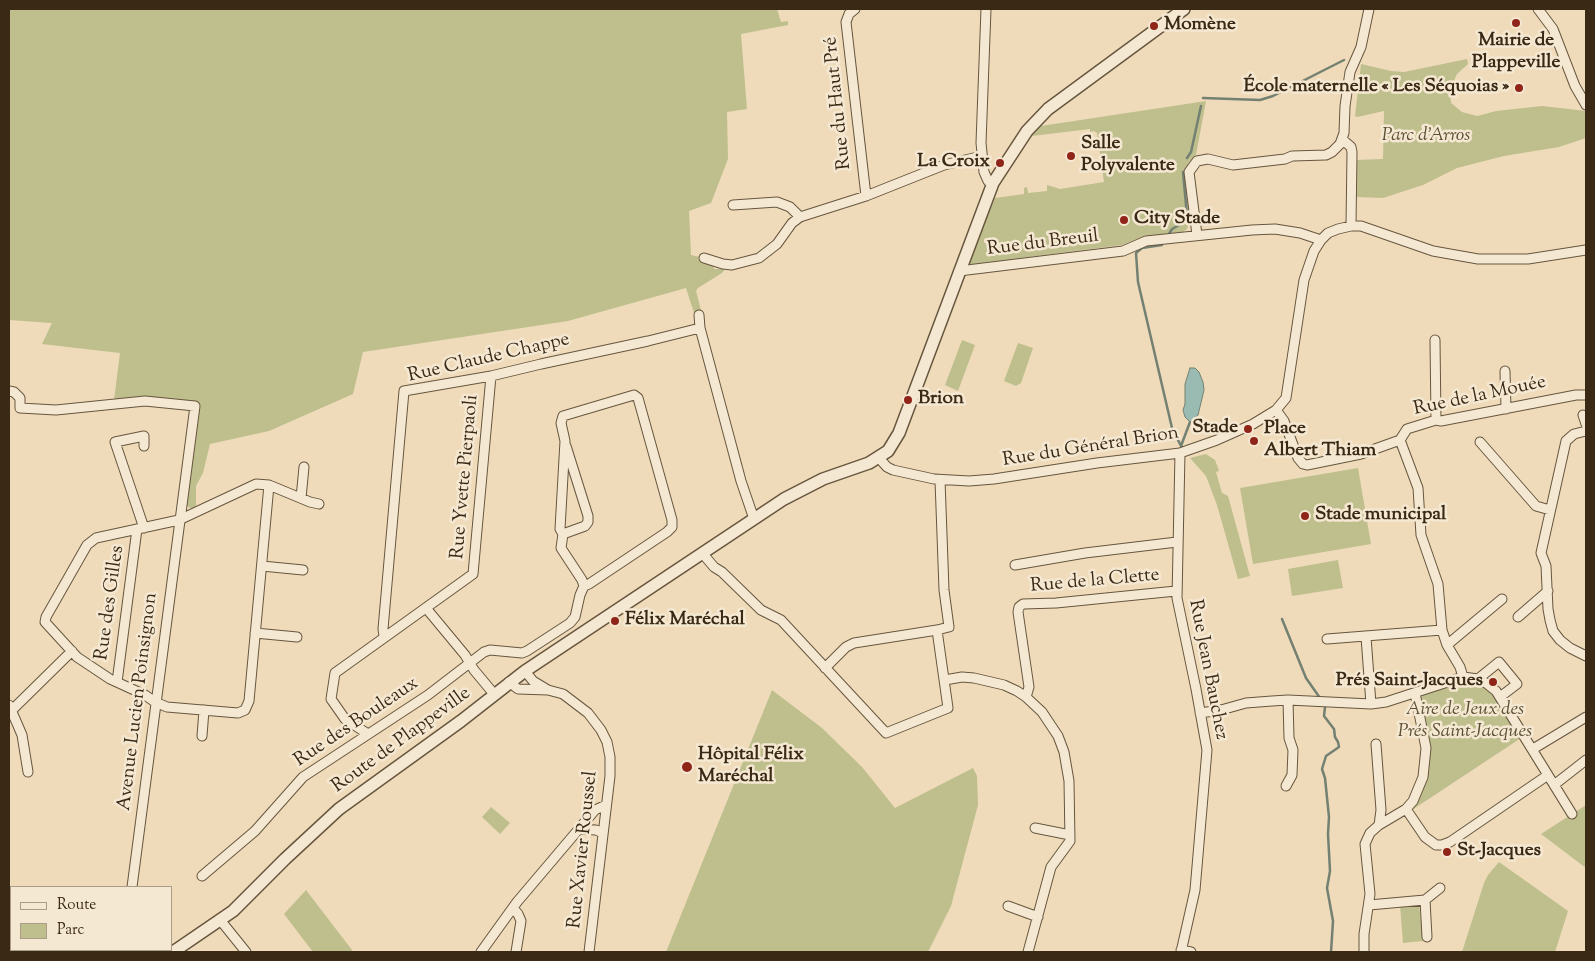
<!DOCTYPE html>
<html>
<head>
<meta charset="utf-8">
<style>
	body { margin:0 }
	#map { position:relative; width:1595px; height:961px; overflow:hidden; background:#efdbba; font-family:"Sorts Mill Goudy",serif }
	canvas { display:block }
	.frame { position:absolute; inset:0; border:10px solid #3a2914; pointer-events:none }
	.legend { position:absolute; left:10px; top:886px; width:162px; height:65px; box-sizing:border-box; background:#f5e8d2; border:1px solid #aa9c86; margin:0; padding:6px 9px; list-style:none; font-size:15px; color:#3a2914 }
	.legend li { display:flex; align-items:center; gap:10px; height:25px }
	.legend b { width:25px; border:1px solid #aa9c86 }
</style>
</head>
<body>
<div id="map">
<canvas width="1595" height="961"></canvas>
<div class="frame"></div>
<ul class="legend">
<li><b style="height:6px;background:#f5e8d2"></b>Route</li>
<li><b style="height:14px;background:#bebf8d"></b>Parc</li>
</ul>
</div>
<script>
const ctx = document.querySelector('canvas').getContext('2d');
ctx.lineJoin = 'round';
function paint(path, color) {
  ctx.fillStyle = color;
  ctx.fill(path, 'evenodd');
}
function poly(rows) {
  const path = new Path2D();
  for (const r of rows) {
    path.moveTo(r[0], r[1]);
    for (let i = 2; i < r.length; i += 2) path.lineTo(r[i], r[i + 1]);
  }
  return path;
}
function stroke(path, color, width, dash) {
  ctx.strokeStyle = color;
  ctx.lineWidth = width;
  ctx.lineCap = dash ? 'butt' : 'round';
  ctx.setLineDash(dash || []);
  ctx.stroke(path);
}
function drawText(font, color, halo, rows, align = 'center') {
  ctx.font = font + ' "Sorts Mill Goudy",serif';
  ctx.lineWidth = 5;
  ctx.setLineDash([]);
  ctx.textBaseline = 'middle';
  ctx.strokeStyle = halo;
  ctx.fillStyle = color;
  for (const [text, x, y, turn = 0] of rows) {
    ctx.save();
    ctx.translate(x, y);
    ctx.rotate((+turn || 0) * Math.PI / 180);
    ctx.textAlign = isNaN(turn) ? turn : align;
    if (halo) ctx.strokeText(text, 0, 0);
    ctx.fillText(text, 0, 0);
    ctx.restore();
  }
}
paint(poly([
	[9,9,777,9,781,22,788,21,788,25,741,34,747,109,727,112,728,159,711,203,689,211,691,255,704,258,714,266,714,269,725,269,722,273,698,288,696,291,702,314,695,316,686,288,568,321,363,352,353,394,269,431,210,444,203,473,196,486,196,507,192,509,187,506,182,498,195,406,114,400,120,353,42,344,52,323,9,320],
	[1467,59,1468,64,1457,74,1450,90,1451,103,1462,112,1477,116,1496,111,1542,106,1586,111,1586,138,1559,147,1504,156,1457,168,1423,185,1383,198,1356,197,1355,160,1383,159,1384,111,1357,117,1355,116,1361,64,1391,71,1404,72],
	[1206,101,1196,155,1188,163,1190,222,1187,229,1183,232,1144,236,1122,245,967,265,995,198,1024,194,1024,188,1027,187,1028,193,1047,191,1047,185,1060,189,1104,182,1097,133,1094,131,1090,132,1090,129,1032,136,1041,126],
	[962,340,975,345,958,391,945,385],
	[1018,343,1033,348,1021,383,1016,386,1004,381],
	[1206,454,1215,460,1218,468,1219,471,1216,472,1222,493,1228,496,1250,576,1238,579,1217,505,1206,476,1190,458],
	[1358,468,1371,544,1253,564,1240,488],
	[1338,560,1343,588,1292,596,1288,569],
	[1463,677,1486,683,1524,736,1409,812,1425,764,1415,693],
	[772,690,822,728,862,767,895,808,973,768,977,776,978,805,951,906,928,952,666,952],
	[1586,805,1586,868,1541,834],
	[491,807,510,823,500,834,482,817],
	[1499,862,1568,911,1555,952,1462,952,1484,883,1488,875],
	[306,890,352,950,351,952,313,952,284,914],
	[1419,904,1423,941,1403,943,1400,905]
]), '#bebf8d');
const water = poly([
	[1190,368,1195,368,1199,372,1203,382,1204,390,1198,415,1190,422,1185,417,1183,410,1185,404,1185,384,1190,368]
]);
paint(water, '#9abbb1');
stroke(water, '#748172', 1);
stroke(poly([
	[1203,98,1260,100,1273,96,1344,60],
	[1187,158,1191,152,1201,106],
	[1169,234,1172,229,1181,224,1187,216,1183,172],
	[1162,245,1142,248,1136,253,1138,282,1172,428,1181,446],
	[1185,449,1181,446,1190,422],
	[1282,619,1306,678,1320,698],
	[1325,707,1324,716,1334,729,1335,737,1338,742,1339,747,1326,756,1322,769,1325,778,1329,817,1328,834,1330,871,1327,888,1333,921,1331,952]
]), '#748172', 2.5);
const minor = poly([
	[855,9,849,14,846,22,866,196],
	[986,9,981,143,984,172,988,181,993,183],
	[1538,9,1553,29,1575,86,1586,105],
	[1343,140,1351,147,1352,152,1351,226],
	[733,205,777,202,790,207,800,217],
	[1197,235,1189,172,1197,161,1208,159,1233,165,1285,159,1292,156,1326,155,1332,152,1340,144,1344,133,1345,106,1350,72,1361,47,1369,9],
	[704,258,723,264,732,265,759,258,777,244,792,223,800,217,866,196,944,165,982,156],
	[959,271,1123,251,1146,241,1252,230,1275,229,1300,233,1321,240],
	[699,315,700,328,741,481,754,519],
	[1435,340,1436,420],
	[1505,371,1506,409],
	[9,391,14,392,20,398,20,408,56,410,145,401,195,406,132,887],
	[1276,410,1284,421,1298,458,1303,464,1307,465,1361,454,1400,440,1407,429,1436,420,1441,421,1576,395,1585,395],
	[1583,415,1586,424],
	[1586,431,1574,434,1566,441,1541,553,1546,566,1548,609,1550,620,1553,631,1560,640,1570,648,1586,656],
	[1400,440,1418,488,1421,535,1438,584,1442,630,1447,645,1460,667,1463,677],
	[1480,442,1536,506,1550,510],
	[566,446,588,516,588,522,585,526,563,534,561,548,582,580,584,586],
	[1180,453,1177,598,1196,689,1207,750,1195,890,1181,952],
	[879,458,887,467,893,470,934,479,969,481,994,479,1097,463,1180,453,1217,440,1253,424,1276,410,1286,398,1304,280,1314,251,1321,240,1328,233,1338,229,1351,226,1361,226,1433,251,1478,259,1528,259,1586,250],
	[269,485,249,701,245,710,238,713,167,707,155,702,145,695,110,679,77,657,45,622,46,617,87,545,96,538,179,520,256,484,269,485,310,502,319,504],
	[301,498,304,467],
	[144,528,115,442,144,436,144,446],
	[703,554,714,567,722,572,761,610,781,620,886,733,948,708,937,630],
	[1015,565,1085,553,1177,542],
	[262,566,303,570],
	[426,608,465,655,474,670,494,694],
	[1518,617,1548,591],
	[255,633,297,637],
	[384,636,383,629,404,391,491,376,541,364,648,341,700,328],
	[1366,637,1371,704],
	[1327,639,1442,630],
	[1447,645,1502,599],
	[825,668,846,647,854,643,937,630,949,627,944,590,940,480],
	[525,671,533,681,548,690,563,694,588,713,601,730,607,742,610,757,610,776,589,952],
	[1478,679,1499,662,1517,684,1500,697],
	[945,680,962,677,974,678,1004,685,1017,691,1026,697,1042,712,1058,736,1064,752,1069,781,1070,841,1051,867,1028,952],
	[117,682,137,529],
	[509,682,518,689,548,690],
	[1026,697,1029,687,1018,612,1019,607,1023,604,1056,603,1176,591],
	[9,705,22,735,28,772],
	[12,710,72,651],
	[1200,713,1221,710,1246,703,1272,701,1288,700,1371,704,1386,702,1463,677,1478,679,1486,683,1496,691,1572,814],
	[368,734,345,719,331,699,335,673,473,574,491,376],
	[202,736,204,710],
	[1376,744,1381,810,1379,825],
	[1533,749,1586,717],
	[1554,785,1586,760],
	[1286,786,1292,775,1293,750,1289,738,1288,700],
	[1406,809,1425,837,1436,845,1442,845,1450,842,1548,775],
	[1035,828,1070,835],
	[579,829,596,830,603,833],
	[202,876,255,831,303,777,428,695,484,652,490,650,522,653,527,651,570,623,575,617,580,595,584,586,589,584,667,532,672,527,672,520,638,398,634,395,563,416,561,423,565,441,560,529,563,534],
	[1425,900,1440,888],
	[1369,905,1425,900,1427,937],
	[1008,906,1038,917],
	[513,908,518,914,521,921,516,952],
	[221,921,246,952],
	[1181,950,1191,952],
	[118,952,118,950],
	[481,952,517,902,595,810,606,805],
	[1364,952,1364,934,1370,894,1365,844,1370,833,1379,825,1406,809,1413,801,1423,777,1426,748,1415,693]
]);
const tertiary = poly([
	[173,952,233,911,285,859,339,809,461,721,525,671,784,499,823,479,869,463,888,451,899,433,993,183,1027,131,1048,109,1184,9]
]);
stroke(minor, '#67563e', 11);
stroke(tertiary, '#67563e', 14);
stroke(minor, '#f5e8d2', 9);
stroke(tertiary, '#f5e8d2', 11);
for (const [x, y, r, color] of [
	[1516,23,5,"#8f2418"],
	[1154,26,5,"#8f2418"],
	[1519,88,5,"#8f2418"],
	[1071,156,5,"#8f2418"],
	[1000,163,5,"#8f2418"],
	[1124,220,5,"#8f2418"],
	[908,400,5,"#8f2418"],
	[1248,429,5,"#8f2418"],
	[1254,441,5,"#8f2418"],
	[1305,516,5,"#8f2418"],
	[615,621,5,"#8f2418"],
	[1493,682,5,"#8f2418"],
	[687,767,6,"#8f2418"],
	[1447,852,5,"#8f2418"]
]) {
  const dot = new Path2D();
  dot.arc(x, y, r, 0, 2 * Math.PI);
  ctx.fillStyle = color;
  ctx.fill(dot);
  stroke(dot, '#f5e8d2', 2);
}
drawText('bold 19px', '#3a2914', '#f5e8d2', [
	["Momène",1164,26],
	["Mairie de",1516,42,"center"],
	["Plappeville",1516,64,"center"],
	["École maternelle « Les Séquoias »",1509,88,"right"],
	["Salle",1081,145],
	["Polyvalente",1081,167],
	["La Croix",990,163,"right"],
	["City Stade",1134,220],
	["Brion",918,400],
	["Stade",1238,429,"right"],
	["Place",1264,430],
	["Albert Thiam",1264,452],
	["Stade municipal",1315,516],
	["Félix Maréchal",625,621],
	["Prés Saint-Jacques",1483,682,"right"],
	["Hôpital Félix",698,756],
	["Maréchal",698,778],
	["St-Jacques",1457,852]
], 'left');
drawText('19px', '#3a2914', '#f5e8d2', [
	["Rue du Haut Pré",839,103,-96],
	["Rue du Breuil",1043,244,-7],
	["Rue Claude Chappe",489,359,-13],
	["Rue de la Mouée",1480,397,-12],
	["Rue du Général Brion",1091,448,-9],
	["Rue Yvette Pierpaoli",466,477,-85],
	["Rue de la Clette",1095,582,-5],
	["Rue des Gilles",111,603,-82],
	["Rue Jean Bauchez",1207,670,79],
	["Avenue Lucien Poinsignon",139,702,-83],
	["Rue des Bouleaux",357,723,-34],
	["Route de Plappeville",402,741,-36],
	["Rue Xavier Roussel",584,850,-84]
]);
drawText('italic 19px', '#5b4e32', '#f5e8d2', [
	["Parc d'Arros",1426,137],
	["Aire de Jeux des",1465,711],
	["Prés Saint-Jacques",1465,733]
]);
</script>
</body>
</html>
